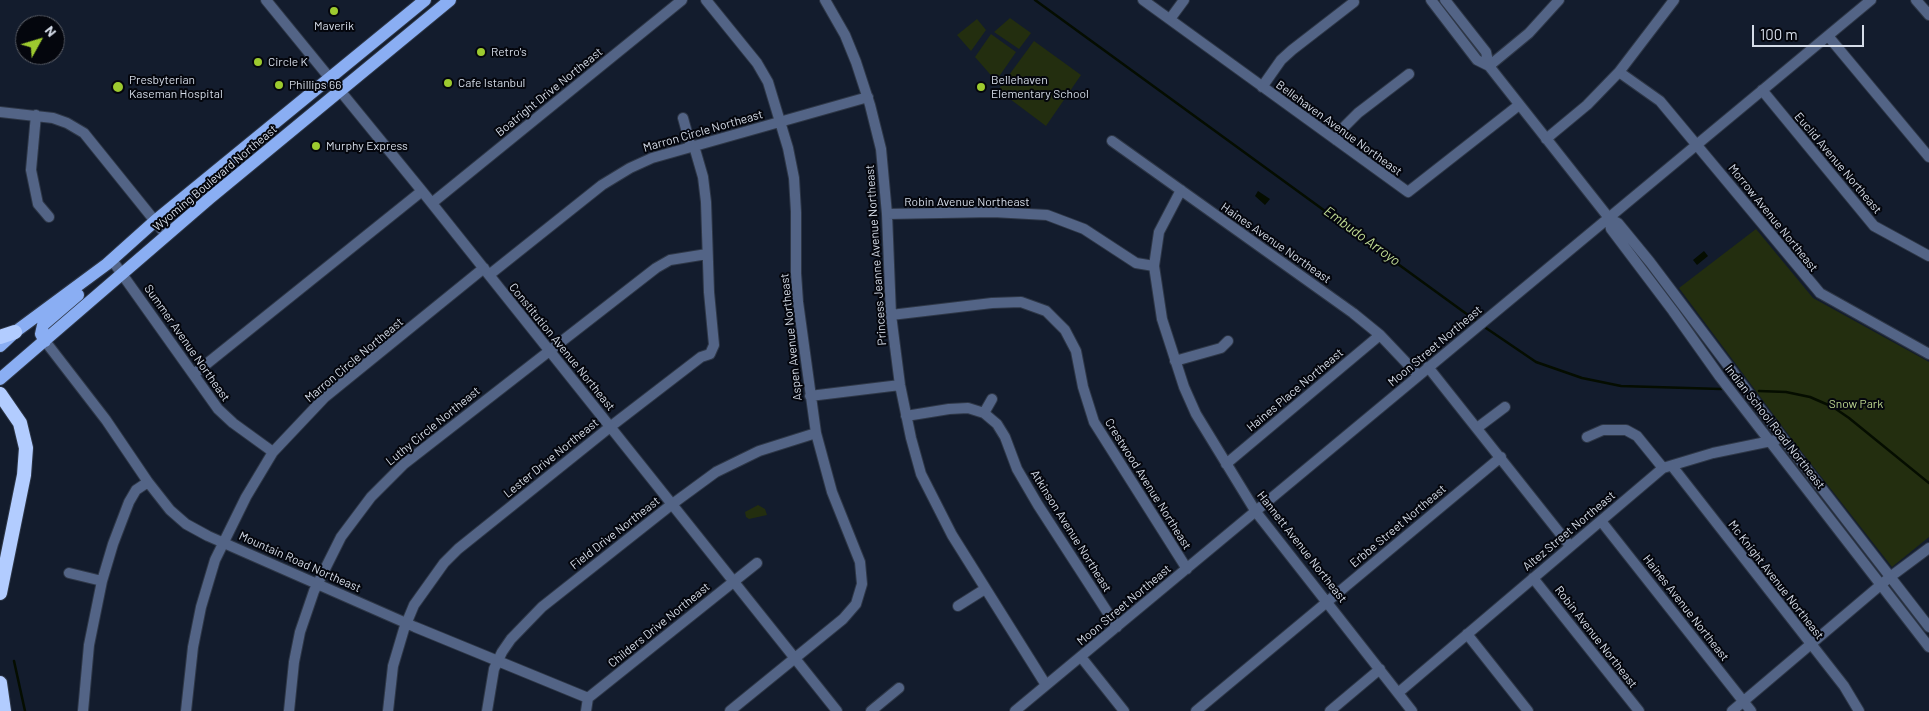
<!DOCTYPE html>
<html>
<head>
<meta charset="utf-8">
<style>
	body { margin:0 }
	#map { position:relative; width:1929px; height:711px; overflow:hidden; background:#131c2d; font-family:Barlow,sans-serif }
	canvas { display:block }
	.north { position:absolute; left:15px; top:15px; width:50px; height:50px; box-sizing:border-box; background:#04060d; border:1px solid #585c65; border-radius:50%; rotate:51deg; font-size:14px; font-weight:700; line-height:20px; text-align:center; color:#d5dce8 }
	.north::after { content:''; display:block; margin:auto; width:18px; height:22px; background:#9dca2f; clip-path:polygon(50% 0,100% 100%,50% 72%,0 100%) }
	.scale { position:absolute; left:1752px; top:25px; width:112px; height:22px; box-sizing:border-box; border:2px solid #d5dce8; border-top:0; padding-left:6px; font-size:15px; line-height:18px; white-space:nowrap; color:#d5dce8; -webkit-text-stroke:4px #04060d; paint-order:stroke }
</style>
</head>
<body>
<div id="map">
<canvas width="1929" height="711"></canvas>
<div class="north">N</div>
<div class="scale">100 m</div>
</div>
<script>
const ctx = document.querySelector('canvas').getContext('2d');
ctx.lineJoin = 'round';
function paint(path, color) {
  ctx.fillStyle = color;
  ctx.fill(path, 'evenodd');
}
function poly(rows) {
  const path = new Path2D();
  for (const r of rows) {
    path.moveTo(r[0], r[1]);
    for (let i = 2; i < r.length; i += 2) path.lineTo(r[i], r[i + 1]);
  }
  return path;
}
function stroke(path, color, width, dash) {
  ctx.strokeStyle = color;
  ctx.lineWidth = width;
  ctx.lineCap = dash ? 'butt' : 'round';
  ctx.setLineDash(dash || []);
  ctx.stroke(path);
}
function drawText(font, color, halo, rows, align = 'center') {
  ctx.font = font + ' Barlow,sans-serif';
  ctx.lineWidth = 4;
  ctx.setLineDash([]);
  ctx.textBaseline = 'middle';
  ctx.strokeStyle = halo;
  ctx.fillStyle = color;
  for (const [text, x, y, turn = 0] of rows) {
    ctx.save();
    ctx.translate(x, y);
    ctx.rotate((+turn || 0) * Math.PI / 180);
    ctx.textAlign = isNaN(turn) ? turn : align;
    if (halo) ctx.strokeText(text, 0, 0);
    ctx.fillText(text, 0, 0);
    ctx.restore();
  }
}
paint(poly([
	[1010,18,1031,33,1019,49,994,32],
	[977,19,986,30,971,51,957,35],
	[991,34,1016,52,996,81,975,57],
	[1034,41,1081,75,1046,126,998,90],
	[1756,229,1813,298,1929,362,1929,537,1892,567,1794,442,1679,288],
	[758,505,765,509,767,515,749,519,746,517,745,512]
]), '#232e0f');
paint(poly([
	[1258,191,1270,199,1265,205,1255,196],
	[1704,251,1708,256,1697,265,1693,260]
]), '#050d00');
stroke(poly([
	[1035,0,1479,323],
	[1483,326,1536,362,1582,378,1621,386,1721,389],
	[1759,391,1786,392,1810,397,1833,407,1849,418,1929,483],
	[14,661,25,711]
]), '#050d00', 2.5);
const minor = poly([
	[266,0,422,191,837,711],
	[706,0,757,63,768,82,788,148,794,178,796,212,796,273,798,302,816,433,832,492,860,562,862,584,856,604,843,619,730,711],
	[825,0,845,35,856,62,870,105,881,149,887,214,891,315,900,385,911,438,921,474,952,535,1046,685],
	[1143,0,1408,192,1519,105],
	[1431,0,1477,60,1489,66,1609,218,1618,223,1650,262,1782,437,1929,627],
	[1445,0,1486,52,1489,66],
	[1916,0,1929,15],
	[1170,19,1184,0],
	[1828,36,1929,157],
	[1489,66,1529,33,1559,0],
	[1619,72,1660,101,1820,293,1929,354],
	[1262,87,1281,60,1292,50,1354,2],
	[1762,90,1874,226,1929,256],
	[0,112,53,118,67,123,84,133,167,236],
	[36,115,31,170,38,204,49,217],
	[683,118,691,147],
	[1546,139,1587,105,1619,72,1674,0],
	[1336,140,1345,126,1358,113,1409,74],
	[1112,141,1353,313,1380,335,1418,375],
	[1181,190,1159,232,1154,266,1162,319,1184,387,1196,414,1256,512,1412,711],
	[432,203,682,0],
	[887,214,993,212,1047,215,1084,229,1136,263,1154,266],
	[1609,218,1611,229,1673,311,1720,377,1929,647],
	[112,260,218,409,233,423,273,452],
	[489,275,602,185,630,168,652,158,868,97],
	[891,315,992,303,1021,302,1046,311,1065,330,1076,351,1083,387,1094,422,1187,569],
	[45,341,106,420,148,482,170,510,186,524,208,536,415,627,588,698],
	[1175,361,1221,348,1228,341],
	[1428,367,1570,546],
	[194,374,422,191],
	[810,396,900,385],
	[984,413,992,399],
	[906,416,949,409,968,408,984,413,997,424,1005,437,1017,469,1038,505,1117,627],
	[1477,428,1505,407],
	[1587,437,1603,430,1626,430,1637,436,1663,468],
	[1226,464,1380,335],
	[1672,466,1844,686,1859,711],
	[1601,521,1751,711],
	[69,573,102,581],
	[1533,578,1639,711],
	[958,606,985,589],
	[1467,634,1528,711],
	[1081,657,1124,711],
	[1398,693,1663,468,1713,453,1776,440],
	[83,711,89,645,102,581,113,544,129,502,136,490,148,482],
	[186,711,193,647,201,607,215,560,246,497,273,452,325,397,484,268],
	[289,711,294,662,300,632,314,591,341,537,371,497,404,464,656,268,670,260,707,254],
	[388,711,393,666,404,629,414,605,444,563,458,549,610,427,701,357,710,354,714,345,709,292,706,202,703,177,694,146],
	[487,711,494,669,502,652,511,639,542,607,671,505,716,472,759,451,816,433],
	[586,711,588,698,757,563],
	[871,711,899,688],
	[1015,711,1871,0],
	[1196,711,1501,457],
	[1330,711,1380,669],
	[1732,711,1890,577,1929,548]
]);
const major = poly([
	[45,341,41,334,43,325,78,295],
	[0,346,15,332,107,264,155,221,425,0],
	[0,379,210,198,450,0]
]);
const highway = poly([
	[0,337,15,332],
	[0,394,20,423,26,448,24,475,0,593],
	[0,683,4,711]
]);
stroke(minor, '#2e3747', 12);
stroke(major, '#2e3747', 14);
stroke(highway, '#2e3747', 16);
stroke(minor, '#536486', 10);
stroke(major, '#8aaef3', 12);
stroke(highway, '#b2ccff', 14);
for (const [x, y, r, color] of [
	[334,11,5,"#9dca2f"],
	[481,52,5,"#9dca2f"],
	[258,62,5,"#9dca2f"],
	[448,83,5,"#9dca2f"],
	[279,85,5,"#9dca2f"],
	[118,87,6,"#9dca2f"],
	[981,87,5,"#9dca2f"],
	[316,146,5,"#9dca2f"]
]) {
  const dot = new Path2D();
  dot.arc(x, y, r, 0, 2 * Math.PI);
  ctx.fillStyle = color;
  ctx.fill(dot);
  stroke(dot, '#04060d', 2);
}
drawText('12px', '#d5dce8', '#04060d', [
	["Maverik",334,26,"center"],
	["Retro's",491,52],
	["Circle K",268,62],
	["Presbyterian",129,80],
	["Kaseman Hospital",129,94],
	["Bellehaven",991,80],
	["Elementary School",991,94],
	["Cafe Istanbul",458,83],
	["Phillips 66",289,85],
	["Murphy Express",326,146]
], 'left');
drawText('12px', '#d5dce8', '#04060d', [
	["Boatright Drive Northeast",549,92,-39],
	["Bellehaven Avenue Northeast",1339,128,36],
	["Marron Circle Northeast",703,131,-16],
	["Euclid Avenue Northeast",1838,163,50],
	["Wyoming Boulevard Northeast",215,178,-40],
	["Robin Avenue Northeast",967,202],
	["Morrow Avenue Northeast",1773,218,51],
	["Haines Avenue Northeast",1276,243,35],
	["Princess Jeanne Avenue Northeast",876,255,-94],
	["Aspen Avenue Northeast",791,337,-96],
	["Summer Avenue Northeast",187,343,55],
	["Moon Street Northeast",1435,346,-40],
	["Constitution Avenue Northeast",562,347,51],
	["Marron Circle Northeast",354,360,-40],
	["Haines Place Northeast",1295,390,-40],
	["Luthy Circle Northeast",433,426,-39],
	["Indian School Road Northeast",1775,427,52],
	["Lester Drive Northeast",551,458,-39],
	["Crestwood Avenue Northeast",1148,484,58],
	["Erbbe Street Northeast",1398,526,-40],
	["Atkinson Avenue Northeast",1071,531,58],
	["Altez Street Northeast",1569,531,-40],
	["Field Drive Northeast",615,533,-38],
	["Hannett Avenue Northeast",1302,547,52],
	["Mountain Road Northeast",300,562,24],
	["Mc Knight Avenue Northeast",1776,580,52],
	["Moon Street Northeast",1124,605,-40],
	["Haines Avenue Northeast",1686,608,52],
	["Childers Drive Northeast",659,625,-39],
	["Robin Avenue Northeast",1596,637,52]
]);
drawText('12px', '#bcd68f', '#04060d', [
	["Snow Park",1856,404]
]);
drawText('italic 14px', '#c0db94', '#04060d', [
	["Embudo Arroyo",1362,236,36]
]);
</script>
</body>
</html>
